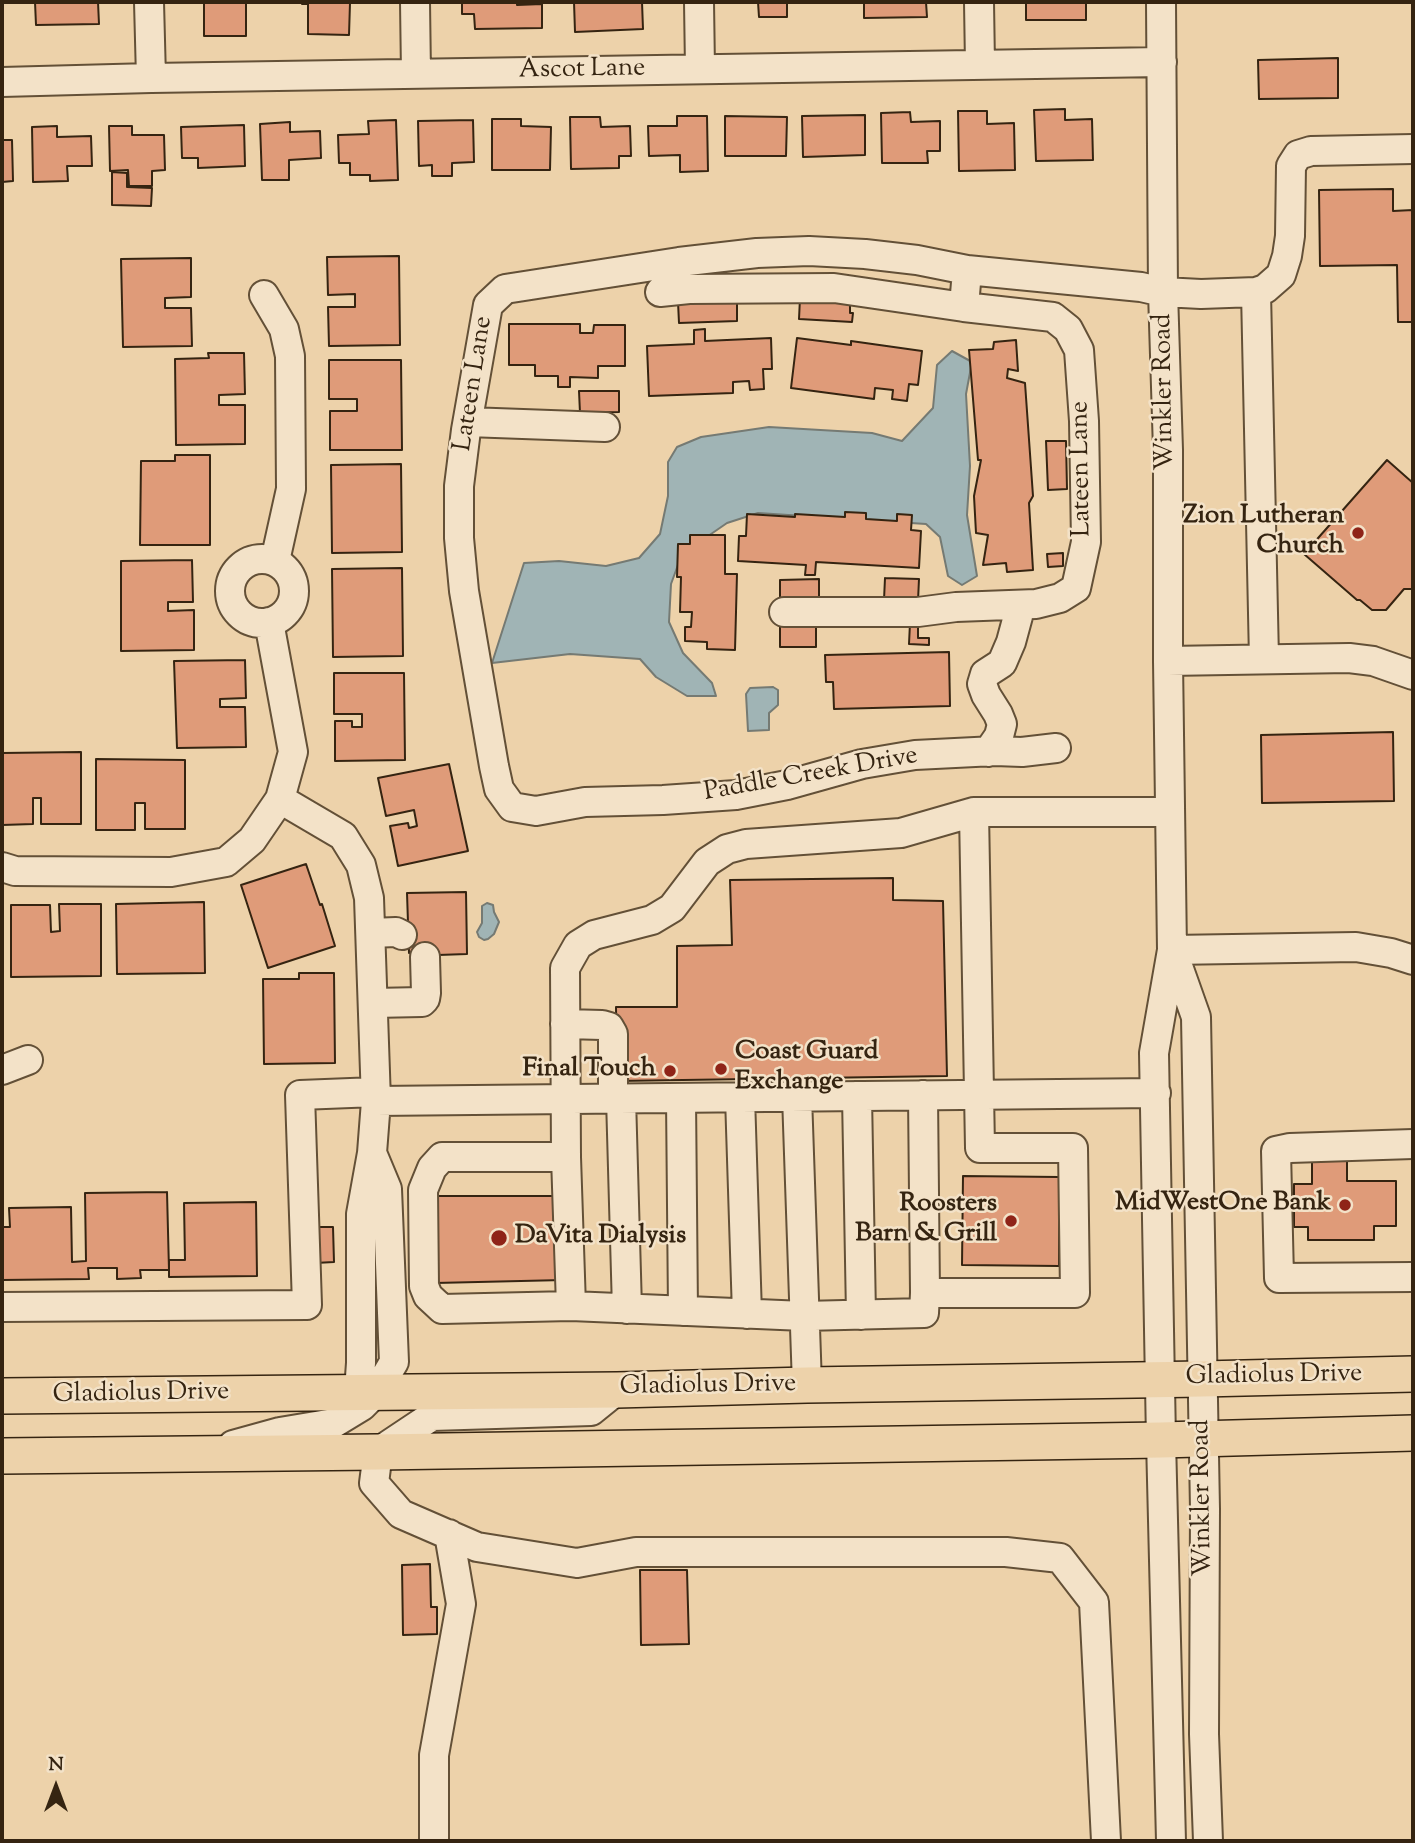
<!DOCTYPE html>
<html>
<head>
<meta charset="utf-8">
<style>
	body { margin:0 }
	#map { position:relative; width:1415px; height:1843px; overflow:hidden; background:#edd2aa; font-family:"Sorts Mill Goudy",serif }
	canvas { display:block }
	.frame { position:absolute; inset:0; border:4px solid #352411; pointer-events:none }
	.north { position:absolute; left:21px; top:1752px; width:70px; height:70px; -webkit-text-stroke:5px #f3e2c8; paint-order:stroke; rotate:0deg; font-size:19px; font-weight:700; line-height:28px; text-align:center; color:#352411 }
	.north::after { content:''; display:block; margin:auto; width:24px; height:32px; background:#352411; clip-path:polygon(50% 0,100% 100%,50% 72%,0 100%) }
</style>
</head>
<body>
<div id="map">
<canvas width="1415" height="1843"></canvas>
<div class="frame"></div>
<div class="north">N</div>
</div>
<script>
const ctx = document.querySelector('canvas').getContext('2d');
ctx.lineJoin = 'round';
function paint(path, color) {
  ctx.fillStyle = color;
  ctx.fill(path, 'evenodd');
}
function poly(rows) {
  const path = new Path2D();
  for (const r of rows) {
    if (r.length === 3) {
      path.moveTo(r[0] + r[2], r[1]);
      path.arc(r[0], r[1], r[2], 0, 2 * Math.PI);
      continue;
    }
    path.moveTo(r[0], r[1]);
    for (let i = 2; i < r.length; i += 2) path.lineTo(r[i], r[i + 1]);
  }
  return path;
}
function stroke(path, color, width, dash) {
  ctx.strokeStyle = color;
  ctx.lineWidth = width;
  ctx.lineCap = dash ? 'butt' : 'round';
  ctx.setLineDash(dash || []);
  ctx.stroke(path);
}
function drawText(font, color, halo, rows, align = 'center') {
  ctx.font = font + ' "Sorts Mill Goudy",serif';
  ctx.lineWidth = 5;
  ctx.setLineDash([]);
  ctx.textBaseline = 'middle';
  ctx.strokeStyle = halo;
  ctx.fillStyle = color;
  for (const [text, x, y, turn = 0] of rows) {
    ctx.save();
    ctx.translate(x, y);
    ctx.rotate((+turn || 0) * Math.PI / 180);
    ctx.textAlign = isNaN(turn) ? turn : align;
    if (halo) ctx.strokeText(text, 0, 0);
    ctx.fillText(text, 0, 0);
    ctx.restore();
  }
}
const water = poly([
	[952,351,972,362,966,394,970,466,967,515,977,576,962,585,948,576,940,537,926,524,758,513,727,523,682,554,671,584,669,622,683,653,712,683,716,696,687,696,656,677,640,659,570,654,492,663,524,563,559,561,606,566,639,558,660,534,668,496,668,462,677,447,701,437,769,427,872,433,902,441,933,408,937,365,952,351],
	[773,687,778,690,778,705,769,713,769,730,748,731,746,694,750,688,773,687],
	[487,903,493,905,494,912,499,922,494,934,488,939,484,940,479,937,477,932,482,923,482,906,487,903]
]);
paint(water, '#a0b4b5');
stroke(water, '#757a73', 2);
const building = poly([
	[35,2,98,2,99,24,36,25,35,2],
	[196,2,246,2,246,36,204,36,204,3,196,2],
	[302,2,364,2,350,3,349,35,308,34,308,4,302,4,302,2],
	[462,2,517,2,517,5,542,4,542,28,475,29,474,14,462,14,462,2],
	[574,2,642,2,643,29,575,32,574,2],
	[758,2,787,2,787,17,759,17,758,2],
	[864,2,926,2,927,17,864,18,864,2],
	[1026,2,1086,2,1086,20,1026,20,1026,2],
	[1338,58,1338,98,1259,99,1258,60,1338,58],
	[1065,109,1065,120,1092,119,1093,160,1036,161,1034,110,1065,109],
	[958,111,987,111,987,124,1014,123,1015,170,959,171,958,111],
	[910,112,911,122,940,121,940,151,927,151,928,163,882,163,881,113,910,112],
	[865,115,865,155,803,157,802,116,865,115],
	[677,116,707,116,708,171,680,172,680,155,649,156,648,126,677,126,677,116],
	[725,116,787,117,786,156,725,156,725,116],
	[570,117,600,117,601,127,630,126,631,156,619,156,619,168,571,169,570,117],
	[492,119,521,119,521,126,551,127,550,170,492,170,492,119],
	[396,120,398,180,370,181,370,175,350,175,350,163,339,163,338,135,369,134,368,121,396,120],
	[473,120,474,162,452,163,452,176,432,176,432,165,419,166,418,121,473,120],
	[290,122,290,132,320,131,321,158,289,160,289,180,262,180,260,124,290,122],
	[244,125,245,166,198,168,198,158,182,158,181,127,244,125],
	[57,126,57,137,91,136,92,166,67,166,68,181,33,182,32,127,57,126],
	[109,126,132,126,132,135,164,135,165,170,152,171,152,186,129,186,128,170,110,171,109,126],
	[2,140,12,140,13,181,2,182,2,140],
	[112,172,127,173,127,187,152,188,151,206,112,205,112,172],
	[1393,189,1393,211,1413,210,1413,322,1398,322,1397,265,1320,266,1319,190,1393,189],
	[399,256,400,345,329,346,328,307,355,307,355,294,328,295,327,257,399,256],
	[191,258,191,297,165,298,165,308,191,308,192,346,123,347,121,259,191,258],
	[800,298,850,300,850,313,853,313,852,322,799,319,800,298],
	[737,300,737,321,679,323,678,302,737,300],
	[509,324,580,324,580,333,593,333,594,325,625,325,625,366,598,366,598,378,570,377,570,387,558,387,558,376,535,376,535,365,509,365,509,324],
	[705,329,705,341,771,338,772,369,763,369,764,389,750,390,749,381,733,382,733,393,649,396,647,346,694,344,694,330,705,329],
	[797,338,851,345,851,341,922,351,918,385,909,384,907,401,892,399,893,390,875,388,874,399,791,388,797,338],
	[1016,340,1018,371,1008,369,1007,378,1025,383,1033,496,1029,503,1033,570,1007,572,1006,563,983,565,988,535,976,533,974,496,981,460,978,460,969,350,993,349,994,342,1016,340],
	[208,353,244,353,245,394,219,395,219,405,245,405,245,444,176,445,175,359,209,358,208,353],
	[329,360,401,360,402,450,330,450,330,411,357,411,357,399,329,399,329,360],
	[579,391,619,391,619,412,580,413,579,391],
	[1046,441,1066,441,1067,489,1048,490,1046,441],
	[175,455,210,455,210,545,140,545,141,461,175,461,175,455],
	[1387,460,1413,483,1413,589,1404,589,1386,610,1372,610,1360,600,1357,600,1304,554,1387,460],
	[401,464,402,552,332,553,331,465,401,464],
	[845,512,866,513,866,519,897,521,897,514,912,515,911,530,921,531,919,568,816,562,815,575,805,575,806,565,738,561,739,536,746,536,747,514,795,517,795,514,845,517,845,512],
	[690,535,725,535,725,574,737,574,735,650,707,649,707,642,685,641,685,627,691,627,692,612,680,612,681,577,677,577,678,544,690,544,690,535],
	[1063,553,1063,566,1048,567,1047,554,1063,553],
	[192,560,193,602,168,602,168,611,194,610,194,650,121,651,121,561,192,560],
	[402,568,403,656,333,657,332,569,402,568],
	[885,578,919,579,918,601,884,600,885,578],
	[819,579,819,602,780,603,780,580,819,579],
	[910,623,918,624,918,638,929,638,929,645,909,644,910,623],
	[816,625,816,647,780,647,780,626,816,625],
	[949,652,950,706,834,709,833,682,826,682,825,655,949,652],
	[245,660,246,698,220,699,220,707,245,707,246,747,177,748,174,661,245,660],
	[334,673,404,673,405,760,335,761,335,721,352,721,352,727,362,727,362,714,334,714,334,673],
	[1393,732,1394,801,1262,803,1261,735,1393,732],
	[81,752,81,824,41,824,41,798,33,798,33,824,2,825,2,753,81,752],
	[96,759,185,760,185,829,145,829,145,803,135,803,135,830,96,830,96,759],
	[449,764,468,851,398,866,390,826,408,823,409,828,417,826,414,810,386,816,378,778,449,764],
	[306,864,320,905,322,904,335,946,268,968,241,885,306,864],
	[893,878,893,900,943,901,947,1076,617,1081,616,1007,677,1007,677,946,732,945,730,880,893,878],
	[466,892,467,954,438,955,438,952,409,953,407,893,466,892],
	[204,902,205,973,117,974,116,904,204,902],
	[59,904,101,904,101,976,11,977,11,905,50,905,51,932,60,931,59,904],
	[299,973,334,973,335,1063,264,1064,263,979,299,979,299,973],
	[1312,1157,1347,1157,1347,1181,1396,1181,1396,1226,1374,1226,1374,1240,1308,1240,1308,1227,1294,1227,1294,1184,1312,1184,1312,1157],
	[963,1176,1059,1177,1059,1266,962,1265,963,1176],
	[167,1192,169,1270,140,1270,141,1278,117,1279,117,1268,88,1268,89,1279,2,1280,2,1227,10,1227,9,1208,71,1207,72,1262,86,1261,85,1193,167,1192],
	[434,1196,563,1196,564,1280,435,1283,434,1196],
	[256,1202,257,1276,169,1277,169,1260,185,1260,184,1203,256,1202],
	[314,1227,333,1227,334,1262,315,1263,314,1227],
	[430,1564,431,1607,437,1607,437,1634,403,1635,402,1565,430,1564],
	[640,1570,687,1570,689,1644,641,1645,640,1570]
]);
paint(building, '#df9b79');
stroke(building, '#352411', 2);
const minor = poly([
	[149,2,151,78],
	[415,2,416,74],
	[699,2,700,69],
	[979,2,980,65],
	[1161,2,1163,292,1168,450,1168,661,1172,950,1154,1053,1161,1440,1171,1841],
	[2,82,151,78,1162,62],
	[660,292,689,289,834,288,964,307],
	[1256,292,1264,659],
	[264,295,284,329,290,356,291,489,275,561],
	[468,422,605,427],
	[262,591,32],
	[784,612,918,612,956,607,1036,604,1060,598,1076,588,1086,542,1084,421,1079,350,1068,329,1053,317,964,307,967,270],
	[1168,661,1349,658,1373,661,1413,675],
	[1056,748,1022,752,995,751,915,755,862,764,787,785,736,795,663,800,585,802,536,811,512,807,499,789,494,766,464,591,459,538,459,486,466,430,488,305,505,289,679,262,757,253,809,251,865,254,917,260,967,270,1141,287,1163,292,1201,294,1256,292,1265,289,1281,275,1287,256,1290,236,1291,166,1298,155,1311,151,1413,149],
	[988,752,999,736,1002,724,998,714,986,695,982,684,985,674,1002,663,1011,642,1021,605],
	[280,799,343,836,361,865,369,898,376,1101,372,1153,361,1214,361,1363,359,1391],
	[2,867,15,871,171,872,226,862,252,840,280,799,293,752,269,622],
	[371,933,396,932,402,935],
	[1172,950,1356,947,1391,953,1413,960],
	[1173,952,1196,1017,1205,1509,1204,1734,1208,1841],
	[373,1003,422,1002,425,999,426,993,425,957],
	[565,1024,602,1025,609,1027,613,1034,613,1098],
	[2,1070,28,1060],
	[923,1095,925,1293,1075,1293,1073,1148,980,1148,974,812,1170,812],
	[797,1096,807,1385],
	[857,1096,861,1315],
	[740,1097,747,1314],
	[621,1098,627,1309],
	[681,1098,683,1311],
	[376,1101,1156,1093],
	[1413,1144,1290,1148,1276,1151,1279,1278,1413,1277],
	[566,1157,442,1157,432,1168,423,1190,424,1286,428,1296,442,1309,571,1306],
	[925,1293,924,1313,804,1316,571,1306,566,1157,565,968,578,945,594,935,652,920,672,908,707,862,727,849,746,844,901,833,974,812],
	[2,1307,307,1305,300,1095,376,1092],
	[617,1390,591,1411,432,1416,378,1452,374,1483,401,1514,477,1547,577,1563,636,1552,1006,1552,1060,1558,1094,1602,1106,1841],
	[233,1445,280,1432,334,1423,362,1406,377,1391,394,1362,387,1189,372,1153],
	[434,1841,434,1755,461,1604,449,1534]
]);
const major = poly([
	[2,1396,617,1390,807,1385,1202,1379,1413,1374],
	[2,1456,378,1452,1161,1440,1413,1433]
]);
stroke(minor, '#635037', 32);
stroke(major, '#352411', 38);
stroke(minor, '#f3e2c8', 28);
stroke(major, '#edd2aa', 35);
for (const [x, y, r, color] of [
	[1358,533,7,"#8f2418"],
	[721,1069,7,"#8f2418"],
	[670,1071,7,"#8f2418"],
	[1345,1205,7,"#8f2418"],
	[1011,1221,7,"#8f2418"],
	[499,1238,9,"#8f2418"]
]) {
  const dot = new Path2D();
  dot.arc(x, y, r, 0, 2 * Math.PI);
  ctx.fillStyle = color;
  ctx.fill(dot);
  stroke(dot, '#f3e2c8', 2.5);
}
drawText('26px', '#352411', '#f3e2c8', [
	["Ascot Lane",582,71,-1],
	["Lateen Lane",475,384,-81],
	["Winkler Road",1166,392,-91],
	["Lateen Lane",1083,469,-91],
	["Paddle Creek Drive",811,776,-10],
	["Gladiolus Drive",1274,1377,-1],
	["Gladiolus Drive",708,1387,-1],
	["Gladiolus Drive",141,1395,-1],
	["Winkler Road",1204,1498,-91]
]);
drawText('bold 26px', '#352411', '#f3e2c8', [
	["Zion Lutheran",1344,518],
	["Church",1344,548],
	["Coast Guard",735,1054,"left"],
	["Exchange",735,1084,"left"],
	["Final Touch",656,1071],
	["MidWestOne Bank",1331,1205],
	["Roosters",997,1206],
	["Barn & Grill",997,1236],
	["DaVita Dialysis",515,1238,"left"]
], 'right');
</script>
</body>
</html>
